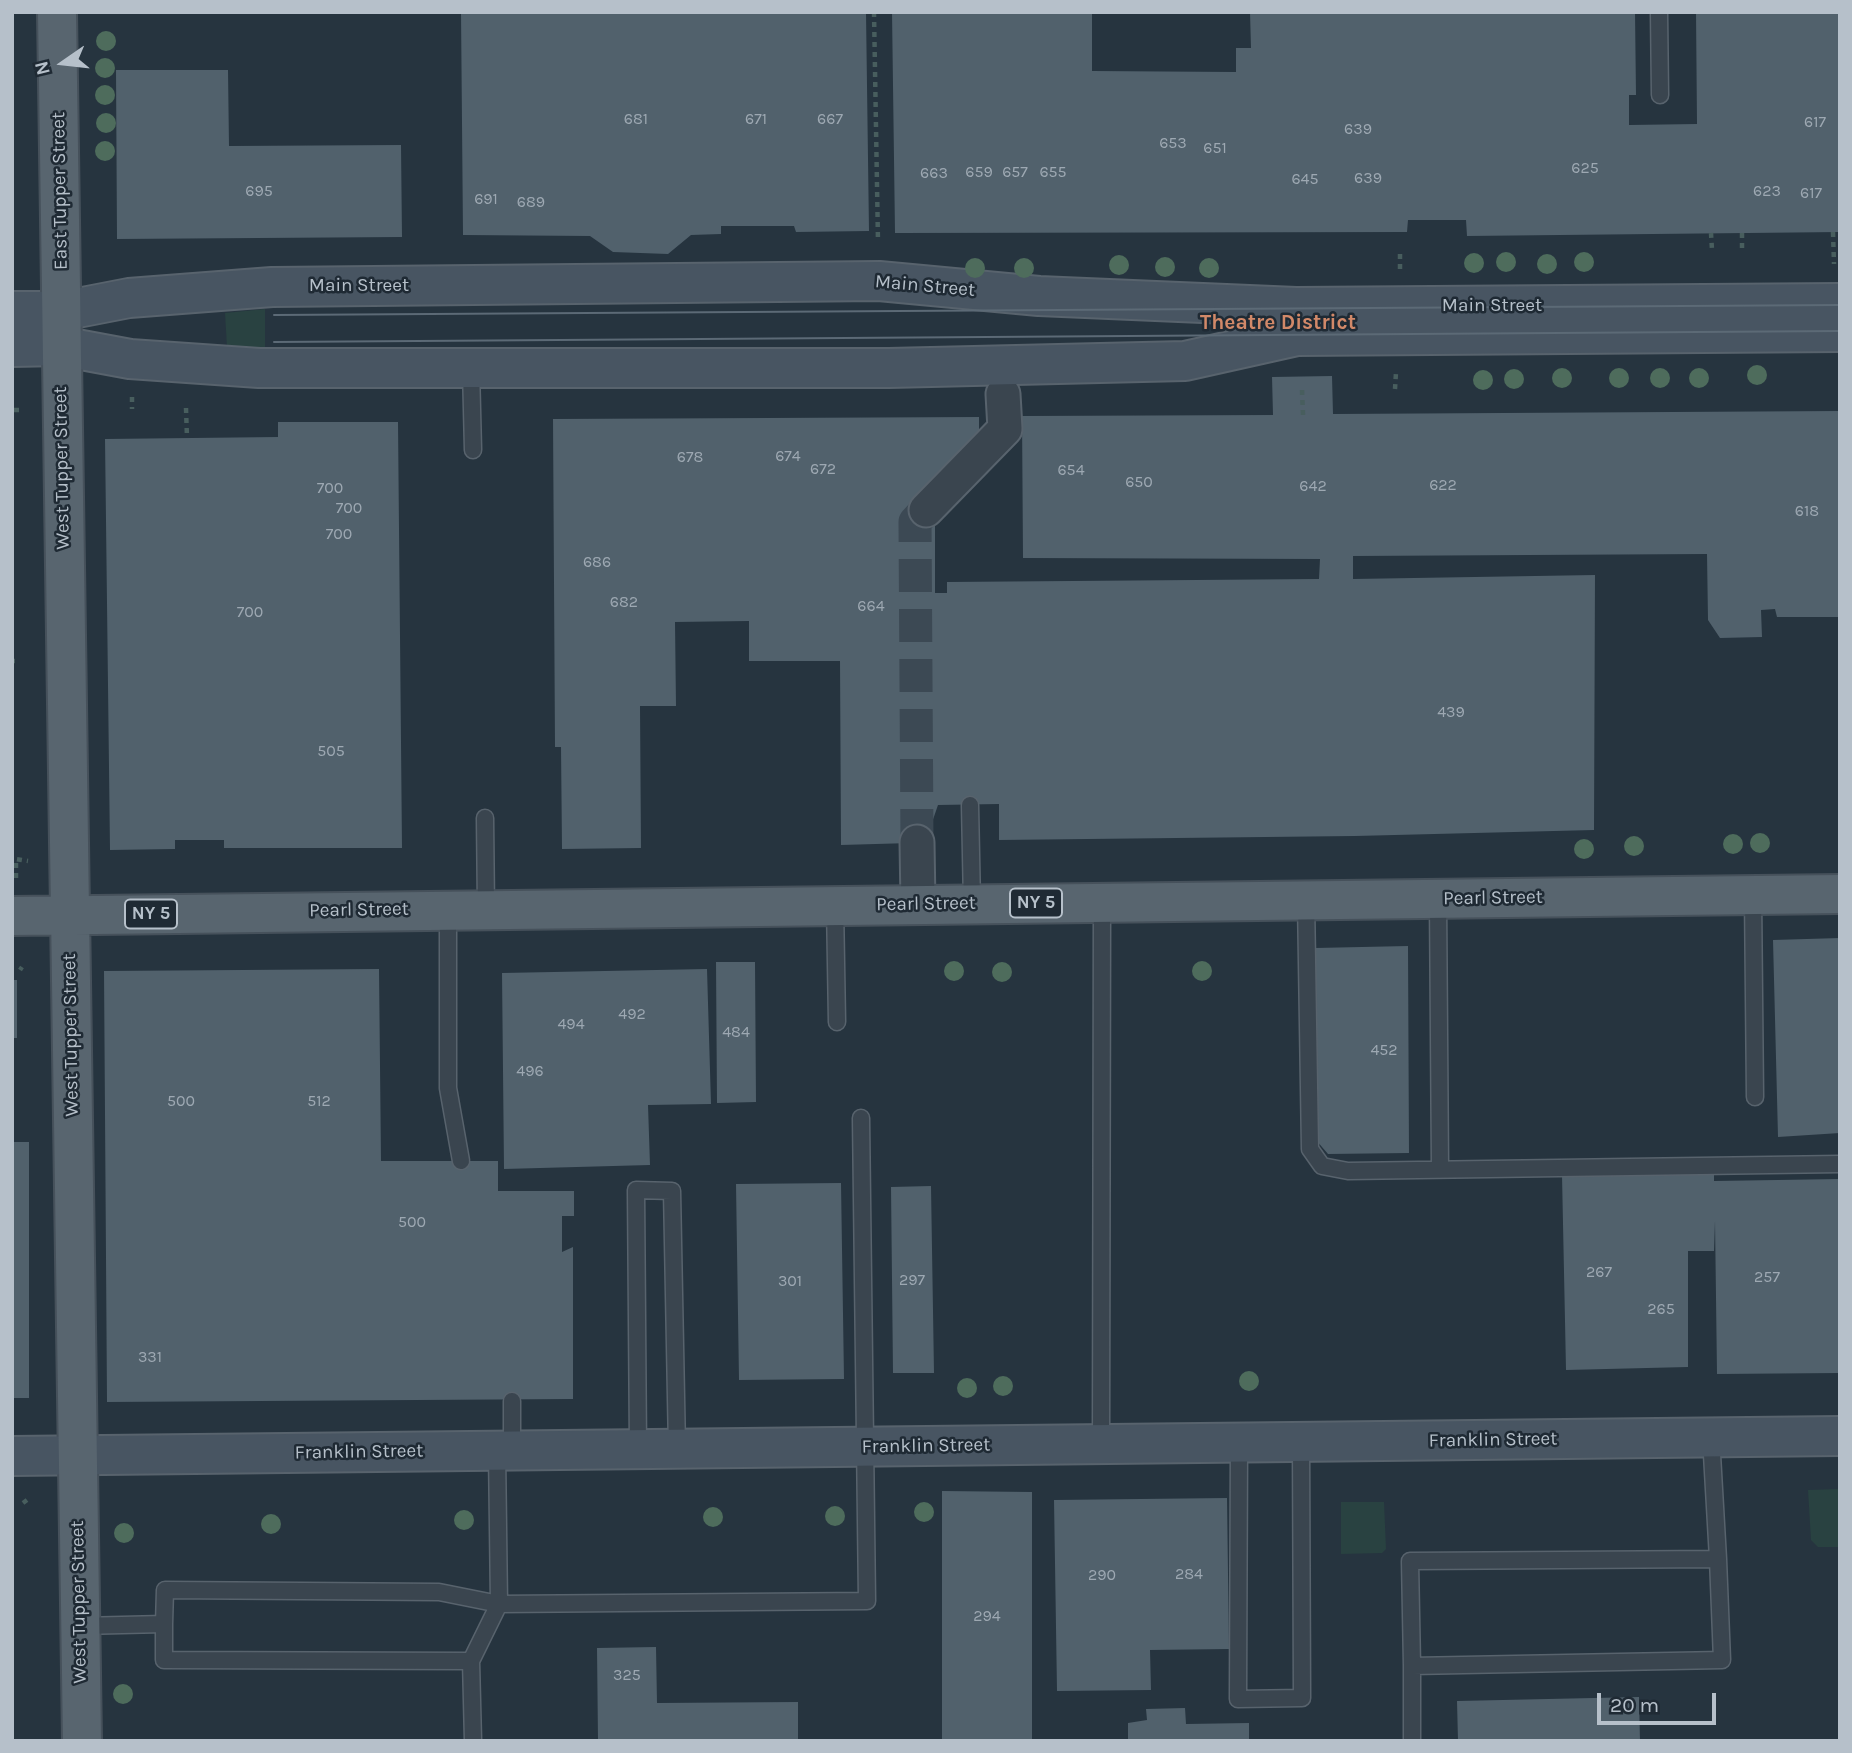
<!DOCTYPE html>
<html>
<head>
<meta charset="utf-8">
<style>
	body { margin:0 }
	#map { position:relative; width:1852px; height:1753px; overflow:hidden; background:#26343f; font-family:Karla,sans-serif }
	canvas { display:block }
	.frame { position:absolute; inset:0; border:14px solid #b6c0ca; pointer-events:none }
	.north { position:absolute; left:28px; top:28px; width:70px; height:70px; -webkit-text-stroke:5px #1f2a34; paint-order:stroke; rotate:256deg; font-size:19px; font-weight:700; line-height:28px; text-align:center; color:#b6c0ca }
	.north::after { content:''; display:block; margin:auto; width:24px; height:32px; background:#b6c0ca; clip-path:polygon(50% 0,100% 100%,50% 72%,0 100%) }
	.scale { position:absolute; left:1597px; top:1693px; width:119px; height:32px; box-sizing:border-box; border:4px solid #b6c0ca; border-top:0; padding-left:9px; font-size:21px; line-height:24px; white-space:nowrap; color:#b6c0ca; -webkit-text-stroke:5px #1f2a34; paint-order:stroke }
</style>
</head>
<body>
<div id="map">
<canvas width="1852" height="1753"></canvas>
<div class="frame"></div>
<div class="north">N</div>
<div class="scale">20 m</div>
</div>
<script>
const ctx = document.querySelector('canvas').getContext('2d');
ctx.lineJoin = 'round';
function paint(path, color) {
  ctx.fillStyle = color;
  ctx.fill(path, 'evenodd');
}
function poly(rows) {
  const path = new Path2D();
  for (const r of rows) {
    path.moveTo(r[0], r[1]);
    for (let i = 2; i < r.length; i += 2) path.lineTo(r[i], r[i + 1]);
  }
  return path;
}
function stroke(path, color, width, dash) {
  ctx.strokeStyle = color;
  ctx.lineWidth = width;
  ctx.lineCap = dash ? 'butt' : 'round';
  ctx.setLineDash(dash || []);
  ctx.stroke(path);
}
function drawText(font, color, halo, rows, align = 'center') {
  ctx.font = font + ' Karla,sans-serif';
  ctx.lineWidth = 5;
  ctx.setLineDash([]);
  ctx.textBaseline = 'middle';
  ctx.strokeStyle = halo;
  ctx.fillStyle = color;
  for (const [text, x, y, turn = 0] of rows) {
    ctx.save();
    ctx.translate(x, y);
    ctx.rotate((+turn || 0) * Math.PI / 180);
    ctx.textAlign = isNaN(turn) ? turn : align;
    if (halo) ctx.strokeText(text, 0, 0);
    ctx.fillText(text, 0, 0);
    ctx.restore();
  }
}
paint(poly([
	[265,309,265,351,227,347,225,313],
	[1840,1489,1840,1547,1818,1547,1811,1540,1808,1490],
	[1341,1502,1384,1502,1386,1549,1382,1553,1341,1554]
]), '#294241');
paint(poly([
	[461,12,866,12,869,231,796,232,794,226,721,226,721,234,691,235,668,254,613,252,590,236,463,235],
	[892,12,1092,12,1092,71,1236,72,1236,48,1251,48,1250,12,1635,12,1636,95,1629,95,1629,125,1697,124,1696,12,1840,12,1840,232,1467,236,1466,220,1408,220,1407,232,895,233],
	[116,70,228,70,229,146,401,145,402,237,117,239],
	[1332,376,1333,414,1840,411,1840,617,1777,617,1775,609,1761,610,1762,637,1720,638,1708,620,1707,554,1353,556,1353,579,1595,575,1594,830,1355,836,999,840,999,804,938,805,927,837,911,843,841,845,840,661,749,661,749,621,675,622,676,706,640,706,641,848,562,849,561,747,555,747,553,419,979,417,979,446,971,448,909,512,935,509,935,593,947,593,947,582,1319,579,1320,559,1023,558,1022,416,1273,415,1272,377],
	[278,422,398,422,402,848,224,848,224,840,175,840,175,849,110,850,105,439,278,437],
	[1840,938,1840,1133,1778,1137,1773,940],
	[1408,946,1409,1153,1328,1154,1316,1140,1315,948],
	[716,962,755,962,756,1102,717,1103],
	[379,969,381,1161,498,1161,498,1191,574,1191,574,1216,562,1216,562,1252,573,1247,573,1399,107,1402,104,971],
	[707,969,711,1104,648,1105,650,1165,504,1169,502,973],
	[12,980,17,980,17,1038,12,1038],
	[12,1142,29,1142,29,1398,12,1398],
	[1714,1172,1714,1181,1840,1179,1840,1373,1717,1374,1715,1221,1714,1251,1688,1251,1688,1367,1566,1370,1562,1175],
	[841,1183,844,1379,739,1380,736,1184],
	[931,1186,934,1373,893,1373,891,1187],
	[942,1491,1032,1492,1032,1741,942,1741],
	[1227,1498,1229,1649,1150,1650,1151,1690,1057,1691,1054,1500],
	[656,1647,657,1703,798,1702,798,1741,598,1741,597,1648],
	[1639,1697,1640,1741,1458,1741,1457,1701],
	[1185,1708,1186,1724,1249,1723,1249,1741,1128,1741,1128,1723,1147,1720,1146,1709]
]), '#51616c');
stroke(poly([
	[917,842,915,522,926,510]
]), '#3c4954', 33, [33, 17]);
const lane = poly([
	[1659,12,1660,95],
	[471,369,473,450],
	[970,805,972,904],
	[485,818,486,909],
	[1753,895,1755,1097],
	[1438,899,1440,1169],
	[1306,900,1310,1149,1322,1166,1348,1171,1840,1164],
	[835,905,837,1022],
	[448,910,448,1088,461,1161],
	[512,1401,512,1450],
	[1711,1437,1718,1559,1722,1660,1412,1666,1410,1561,1718,1559],
	[1239,1443,1238,1699,1302,1698,1301,1442],
	[1101,1444,1102,902],
	[638,1449,636,1190,672,1191,677,1449],
	[164,1624,164,1660,471,1661,473,1741],
	[80,1626,164,1624,165,1590,439,1592,499,1604,867,1601,861,1118],
	[471,1661,499,1604,497,1451],
	[1412,1666,1412,1741]
]);
const street = poly([
	[926,510,1005,429,1003,394],
	[917,842,918,904]
]);
const secondary = poly([
	[12,311,62,311,129,298,272,287,879,281,1039,296,1296,307,1840,303],
	[12,347,60,346,130,359,259,368,889,368,1185,361,1297,336,1840,332],
	[12,1456,1840,1436]
]);
const primary = poly([
	[57,12,82,1741],
	[12,916,1840,894]
]);
stroke(lane, '#58636d', 19);
stroke(street, '#58636d', 37);
stroke(secondary, '#58636d', 42);
stroke(primary, '#46515b', 42);
stroke(poly([
	[874,12,878,242],
	[1833,232,1834,264],
	[1711,233,1712,250],
	[1742,233,1742,250],
	[1400,269,1400,252],
	[1395,389,1396,372],
	[1302,390,1303,415],
	[132,397,132,409],
	[186,408,187,438],
	[14,410,22,410],
	[12,661,15,661],
	[16,878,16,859,28,861],
	[20,970,22,967],
	[23,1503,27,1500]
]), '#485e5e', 4.5, [5, 5]);
stroke(lane, '#3a454f', 16);
stroke(street, '#3a454f', 33);
stroke(secondary, '#485562', 38);
stroke(primary, '#58656f', 38);
stroke(poly([
	[274,315,1840,305],
	[274,342,1840,331]
]), '#5c6a76', 2);
ctx.fillStyle = '#4e6c5c';
for (const [x, y] of [
	[106,41],
	[105,68],
	[105,95],
	[106,123],
	[105,151],
	[1506,262],
	[1584,262],
	[1474,263],
	[1547,264],
	[1119,265],
	[1165,267],
	[975,268],
	[1024,268],
	[1209,268],
	[1757,375],
	[1562,378],
	[1619,378],
	[1660,378],
	[1699,378],
	[1514,379],
	[1483,380],
	[1760,843],
	[1733,844],
	[1634,846],
	[1584,849],
	[954,971],
	[1202,971],
	[1002,972],
	[1249,1381],
	[1003,1386],
	[967,1388],
	[924,1512],
	[835,1516],
	[713,1517],
	[464,1520],
	[271,1524],
	[124,1533],
	[123,1694]
]) {
  ctx.beginPath();
  ctx.arc(x, y, 10, 0, 2 * Math.PI);
  ctx.fill();
}
drawText('16px', '#9da8b2', null, [
	["681",636,119],
	["671",756,119],
	["667",830,119],
	["617",1815,122],
	["639",1358,129],
	["653",1173,143],
	["651",1215,148],
	["625",1585,168],
	["659",979,172],
	["657",1015,172],
	["655",1053,172],
	["663",934,173],
	["639",1368,178],
	["645",1305,179],
	["695",259,191],
	["623",1767,191],
	["617",1811,193],
	["691",486,199],
	["689",531,202],
	["674",788,456],
	["678",690,457],
	["672",823,469],
	["654",1071,470],
	["650",1139,482],
	["622",1443,485],
	["642",1313,486],
	["700",330,488],
	["700",349,508],
	["618",1807,511],
	["700",339,534],
	["686",597,562],
	["682",624,602],
	["664",871,606],
	["700",250,612],
	["439",1451,712],
	["505",331,751],
	["492",632,1014],
	["494",571,1024],
	["484",736,1032],
	["452",1384,1050],
	["496",530,1071],
	["500",181,1101],
	["512",319,1101],
	["500",412,1222],
	["267",1599,1272],
	["257",1767,1277],
	["297",912,1280],
	["301",790,1281],
	["265",1661,1309],
	["331",150,1357],
	["284",1189,1574],
	["290",1102,1575],
	["294",987,1616],
	["325",627,1675]
]);
for (const [x, y, w] of [
	[1036,903,52],
	[151,914,52]
]) {
  const box = new Path2D();
  box.roundRect(x - w / 2, y - 14.5, w, 29, 5);
  ctx.fillStyle = '#1f2a34';
  ctx.fill(box);
  stroke(box, '#b6c0ca', 2);
}
drawText('bold 18px', '#b6c0ca', null, [
	["NY 5",1036,903],
	["NY 5",151,914]
]);
drawText('19px', '#b6c0ca', '#1f2a34', [
	["East Tupper Street",60,191,-91],
	["Main Street",359,286],
	["Main Street",925,286,5],
	["Main Street",1492,306],
	["West Tupper Street",62,468,-91],
	["Pearl Street",1493,898,-1],
	["Pearl Street",926,904,-1],
	["Pearl Street",359,910,-1],
	["West Tupper Street",71,1035,-91],
	["Franklin Street",1493,1440,-1],
	["Franklin Street",926,1446,-1],
	["Franklin Street",359,1452,-1],
	["West Tupper Street",79,1602,-91]
]);
drawText('bold 21px', '#d28969', '#1f2a34', [
	["Theatre District",1278,323]
]);
</script>
</body>
</html>
